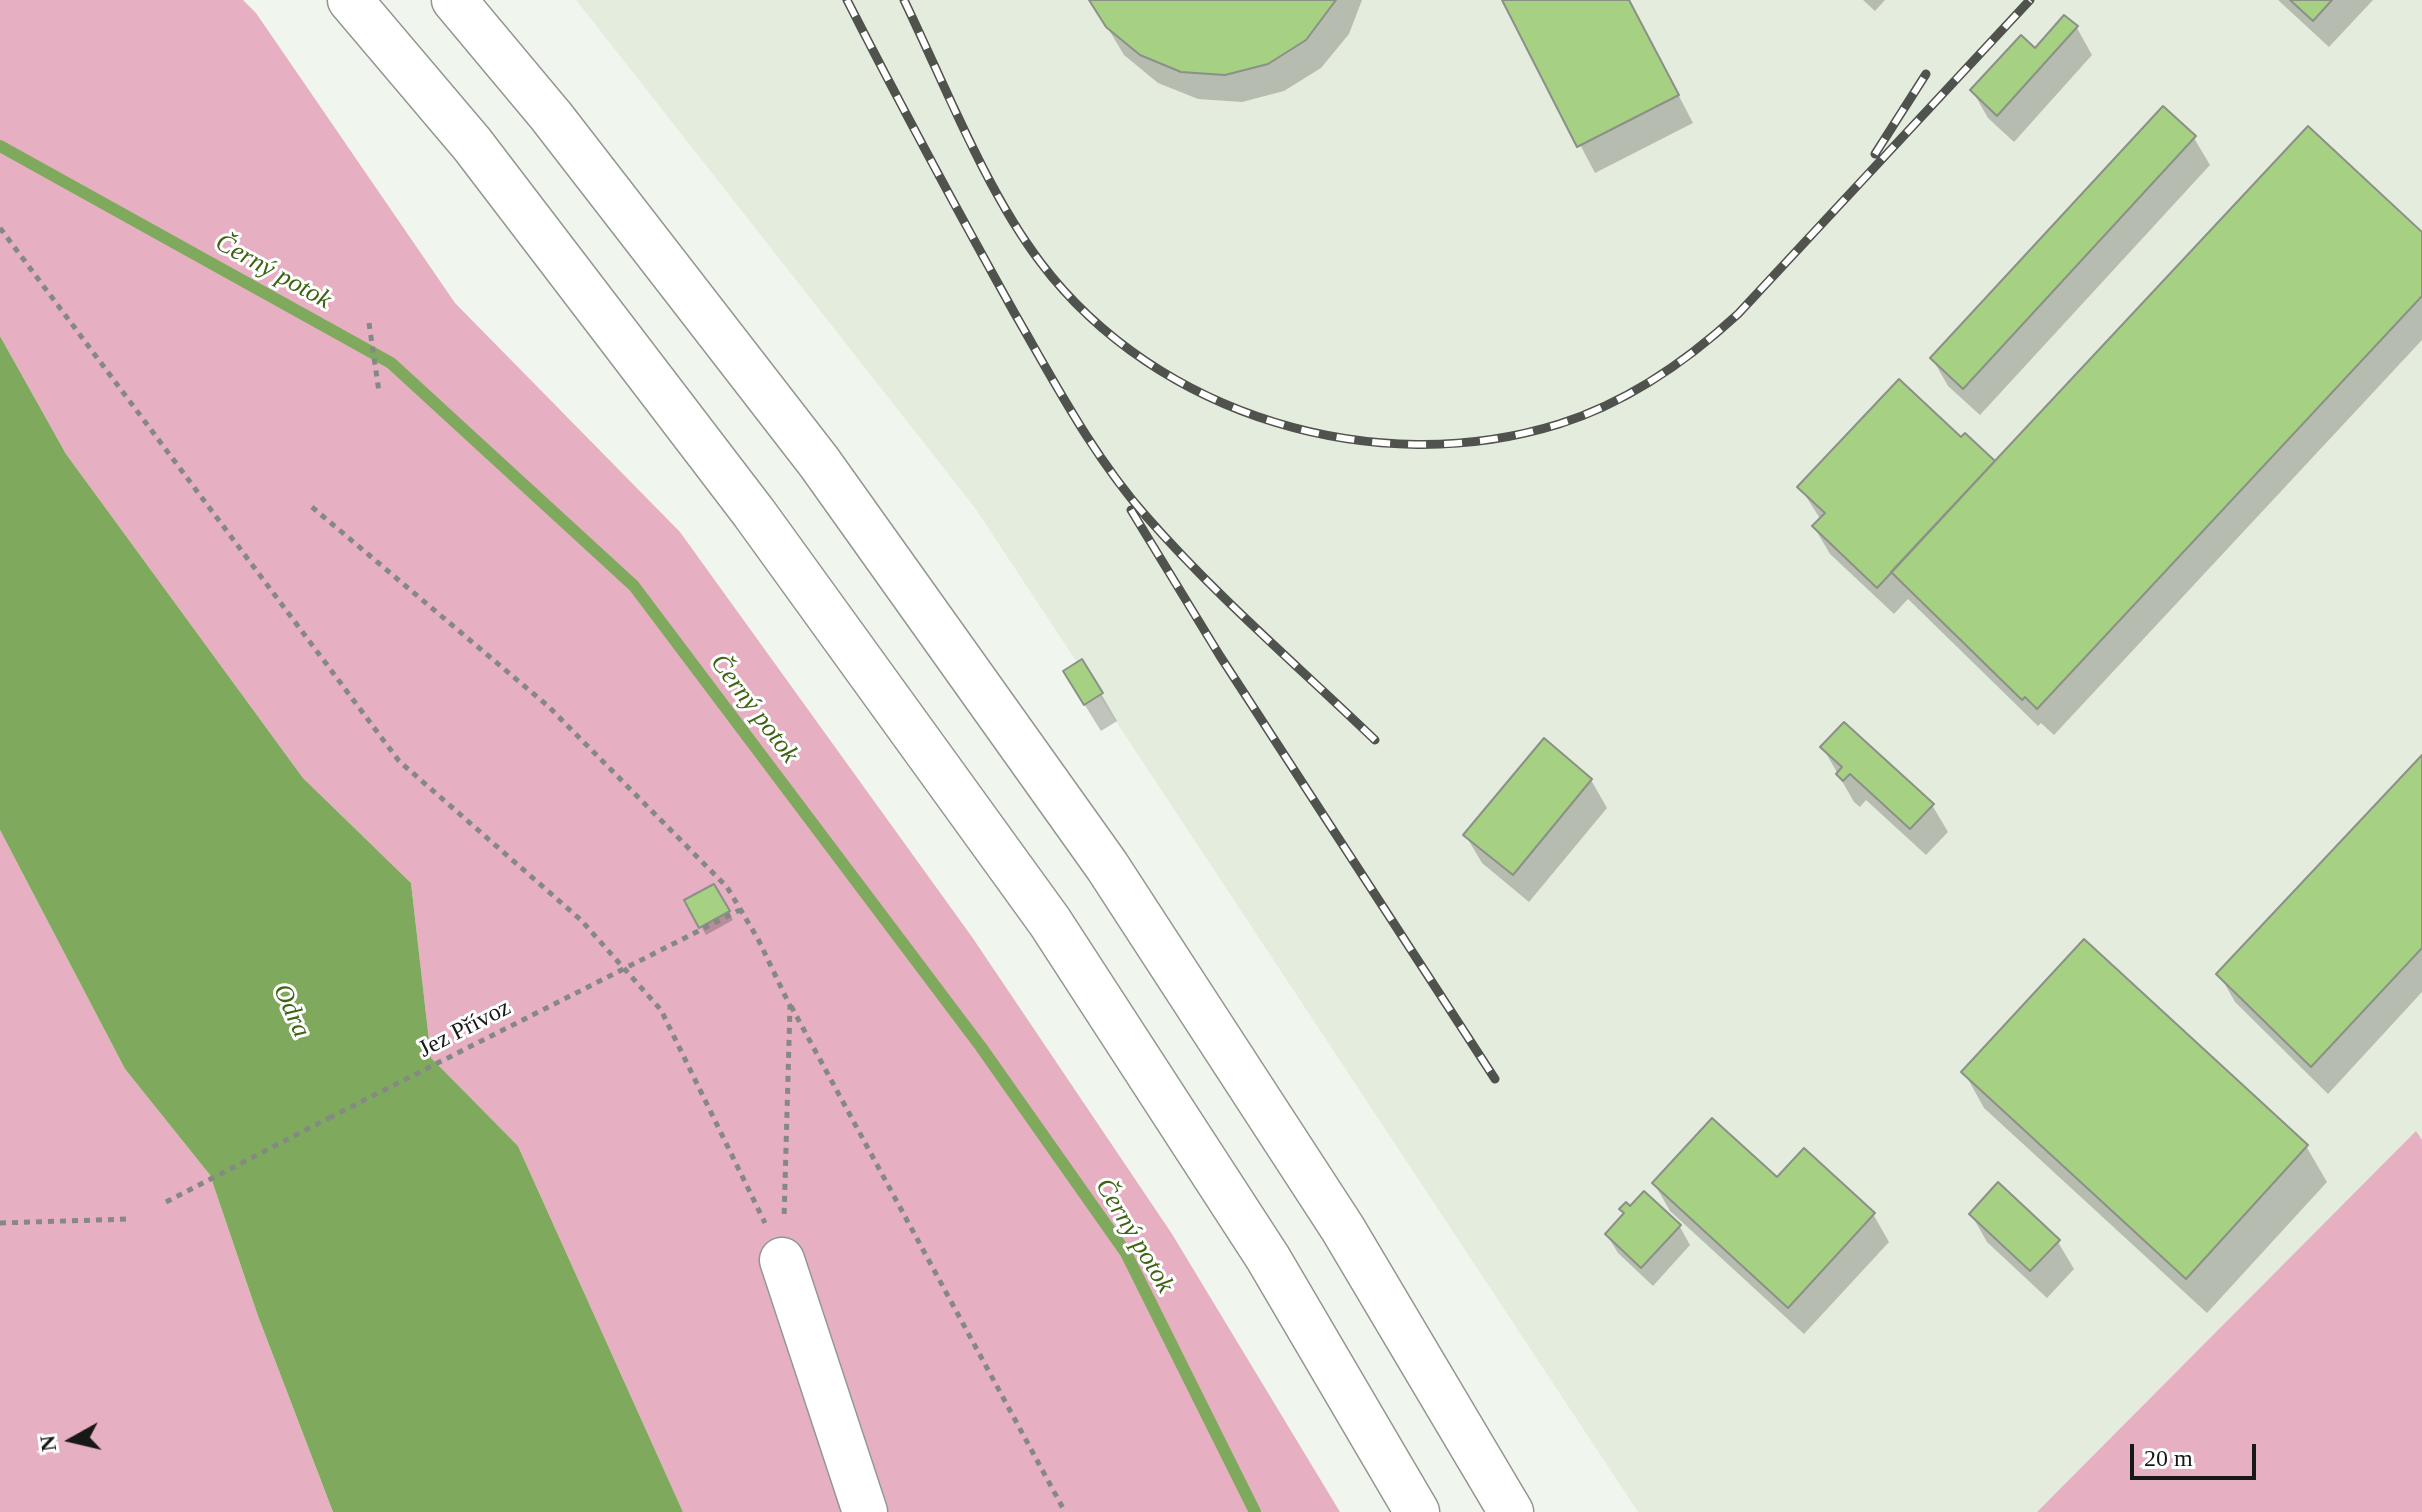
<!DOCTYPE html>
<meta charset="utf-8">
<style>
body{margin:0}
#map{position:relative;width:2422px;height:1512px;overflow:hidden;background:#f0f6ed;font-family:Georgia,serif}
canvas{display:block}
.north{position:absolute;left:32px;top:1400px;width:80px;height:80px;-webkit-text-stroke:6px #fff;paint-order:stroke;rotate:262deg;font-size:22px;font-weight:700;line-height:32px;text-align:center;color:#171916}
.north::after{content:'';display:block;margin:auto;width:28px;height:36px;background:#171916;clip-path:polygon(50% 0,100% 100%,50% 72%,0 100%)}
.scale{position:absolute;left:2130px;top:1444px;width:126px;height:36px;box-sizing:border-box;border:4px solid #171916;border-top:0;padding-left:10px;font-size:24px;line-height:28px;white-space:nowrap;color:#171916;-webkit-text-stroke:6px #fff;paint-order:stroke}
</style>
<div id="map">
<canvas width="2422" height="1512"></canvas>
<div class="north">N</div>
<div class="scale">20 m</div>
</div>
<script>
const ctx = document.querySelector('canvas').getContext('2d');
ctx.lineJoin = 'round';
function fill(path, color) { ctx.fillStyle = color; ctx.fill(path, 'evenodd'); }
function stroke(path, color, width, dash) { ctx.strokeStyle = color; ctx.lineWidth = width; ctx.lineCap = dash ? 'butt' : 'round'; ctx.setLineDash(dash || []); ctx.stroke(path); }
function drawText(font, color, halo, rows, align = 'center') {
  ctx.font = font + ' Georgia,serif'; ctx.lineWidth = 6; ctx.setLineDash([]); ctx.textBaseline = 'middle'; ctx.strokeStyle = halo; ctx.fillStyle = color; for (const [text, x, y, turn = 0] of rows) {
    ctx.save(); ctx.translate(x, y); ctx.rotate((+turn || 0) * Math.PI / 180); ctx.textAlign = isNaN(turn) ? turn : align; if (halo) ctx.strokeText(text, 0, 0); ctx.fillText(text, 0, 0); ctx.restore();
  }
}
const built = new Path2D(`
 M576,0h1846v1140l-6,-8 -379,380h-399l-663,-1004z`);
const green = new Path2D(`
 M0,0h243l13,13 199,290 225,229 292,405 200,297 168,278h-657l-165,-366 -87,-87 -20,-176 -108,-105 -237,-324 -66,-118z
 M0,830l125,239 85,106 48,141 75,196h-333z
 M2416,1131l6,9v372h-385z`);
const water = new Path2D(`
 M0,336l66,118 237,324 108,105 20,175 87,88 165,366h-350l-75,-196 -48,-141 -85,-106 -125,-239z`);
const shadow = new Path2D(`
 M1091,0h271l-13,34 -28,34 -37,23 -42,11 -44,-3 -40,-16 -34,-28z
 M1504,0h125l64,123 -98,50z
 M1863,0h22l-10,11z
 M2278,0h95l-44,47z
 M2064,17l13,11 15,27 -78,87 -26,-24 -16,-28 63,-39z
 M2194,138l16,27 -230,250 -32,-29 -16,-28z
 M2422,235v105l-368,395 -13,-12 -3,3 -130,-127 -14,15 -64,-60 -16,-27 7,-7 -21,-33 161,-47 34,24z
 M1082,661l35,60 -16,10 -20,-32z
 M1823,748l109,57 16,27 -22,23 -60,-55 -6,7 -6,-5z
 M2422,758v234l-94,102 -93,-92 -16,-28z
 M1591,780l16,28 -78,94 -47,-39 -16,-27z
 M713,886l20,34 -27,15 -19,-34z
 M1964,1072l342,74 21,36 -120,131 -223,-205z
 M1654,1183l219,31 16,28 -85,92 -134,-123z
 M1644,1194l36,33 10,18 -37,41 -35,-33 -11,-18 18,-20 -4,-6h9z
 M1971,1214l87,28 16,27 -27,29 -60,-56z`);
const stream = new Path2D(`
 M0,146l391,217 243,223 347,461 145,206 129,259`);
const building = new Path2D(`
 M1089,0h247l-30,40 -38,24 -43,11 -44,-3 -41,-17 -34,-28z
 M1502,0h127l50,95 -102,52z
 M2290,0h42l-19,21z
 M2064,15l14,11 -81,90 -27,-26 51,-55 14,13z
 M2163,106l33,30 -233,253 -33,-31z
 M2308,126l114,106v64l-385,413 -12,-12 -3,3 -131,-128z
 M1899,379l62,58 4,-4 30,28 -118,127 -65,-62 13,-13 -28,-26z
 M1082,659l21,34 -19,12 -21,-34z
 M1844,722l90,82 -24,25 -60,-55 -7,7 -7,-7 6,-7 -22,-20z
 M1544,738l48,41 -79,96 -50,-40z
 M2422,755v193l-111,119 -95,-93z
 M714,884l16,27 -31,17 -15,-28z
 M2084,939l224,206 -122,134 -225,-207z
 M1712,1118l65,59 27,-29 71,65 -87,95 -136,-125z
 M1998,1182l62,58 -30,31 -61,-57z
 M1644,1191l37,34 -40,43 -36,-34 19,-21 -5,-4 7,-7 4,4z`);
const path = new Path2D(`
 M0,228l399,533 182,159 80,90 104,213
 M369,323l10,69
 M312,507l236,199 179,181 31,52 32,67 -6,213
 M791,1006l274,506
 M166,1202l163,-84
 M0,1223l128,-4`);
const minor = new Path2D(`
 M782,1260l83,252`);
const highway = new Path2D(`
 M350,0l122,144 282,369 296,409 218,336 149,254
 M454,0l97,116 268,346 288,404 236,363 168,283`);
const rail = new Path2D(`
 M847,0c54,106 110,210 168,314 40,69 78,142 131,202 70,80 153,151 229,224
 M904,0c40,83 82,191 137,263 116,153 335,218 518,161 67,-21 128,-63 179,-110l292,-314
 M1875,154l51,-80
 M1131,510l89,146 275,423`);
const pathBridge = new Path2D(`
 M329,1118l411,-208`);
const streetNames = [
 ["Jez Přívoz",465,1029,-27]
];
const waterNames = [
 ["Černý potok",273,272,29],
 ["Černý potok",754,709,53],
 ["Odra",291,1011,66],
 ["Černý potok",1134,1236,59]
];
fill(built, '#e4eddd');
fill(green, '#e6afc2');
fill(water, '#7fa95d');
fill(shadow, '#0003');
stroke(stream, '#7fa95d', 12);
fill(building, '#a6d183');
stroke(building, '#8b9088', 2);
stroke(minor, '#92978f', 47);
stroke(highway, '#92978f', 47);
stroke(path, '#858983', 5, [6, 6]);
stroke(minor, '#fff', 44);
stroke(highway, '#fff', 44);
stroke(rail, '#4f524d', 9);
stroke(rail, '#fff', 6, [18]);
stroke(pathBridge, '#858983', 5, [6, 6]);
drawText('24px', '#171916', '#fff', streetNames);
drawText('italic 26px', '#3d6313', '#fff', waterNames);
</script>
